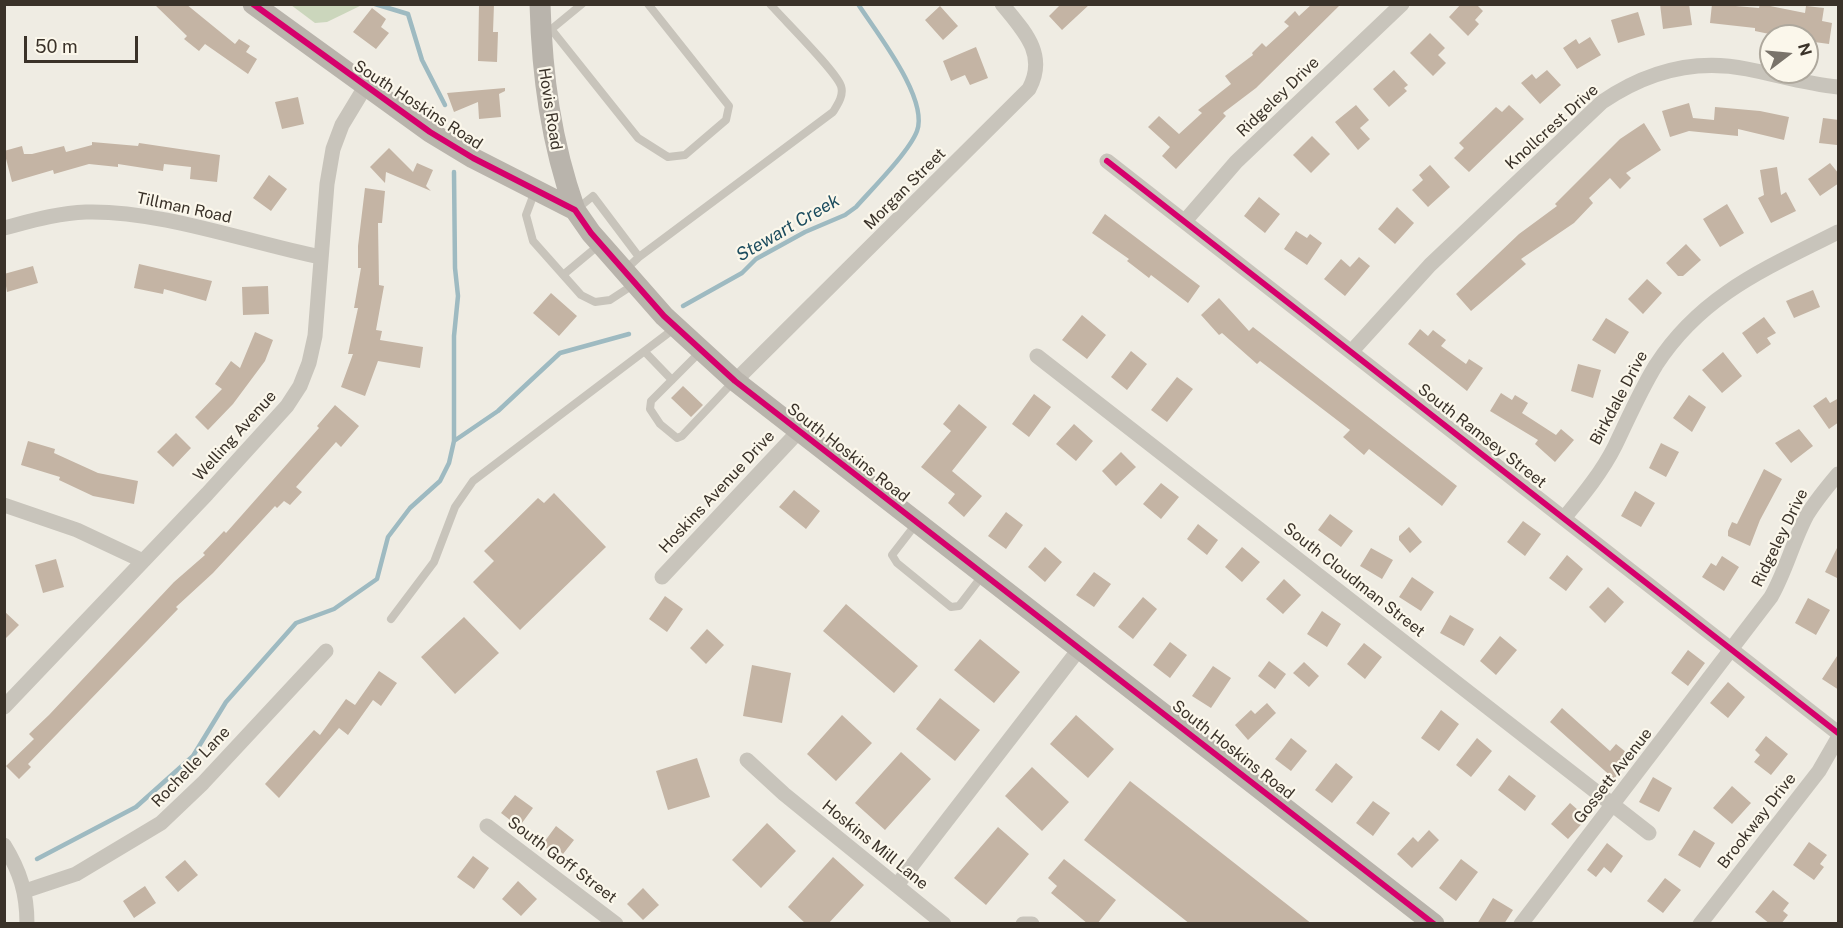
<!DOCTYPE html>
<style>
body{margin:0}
#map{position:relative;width:1843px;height:928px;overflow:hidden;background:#efece3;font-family:"Public Sans",sans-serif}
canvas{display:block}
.frame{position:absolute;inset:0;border:6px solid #3a3229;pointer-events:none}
.north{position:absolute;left:1759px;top:24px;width:60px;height:60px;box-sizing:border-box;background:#fbf7eb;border:2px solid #aea89d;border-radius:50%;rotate:74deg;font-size:16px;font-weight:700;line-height:24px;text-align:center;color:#3a3229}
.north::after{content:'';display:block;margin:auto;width:21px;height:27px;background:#79736a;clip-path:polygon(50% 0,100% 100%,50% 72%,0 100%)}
.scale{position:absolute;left:24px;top:36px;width:114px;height:27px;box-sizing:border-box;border:3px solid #3a3229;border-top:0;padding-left:8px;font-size:18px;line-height:21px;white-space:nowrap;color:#3a3229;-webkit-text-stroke:4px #fbf7eb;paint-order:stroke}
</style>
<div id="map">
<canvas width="1843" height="928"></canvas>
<div class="frame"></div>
<div class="north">N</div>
<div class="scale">50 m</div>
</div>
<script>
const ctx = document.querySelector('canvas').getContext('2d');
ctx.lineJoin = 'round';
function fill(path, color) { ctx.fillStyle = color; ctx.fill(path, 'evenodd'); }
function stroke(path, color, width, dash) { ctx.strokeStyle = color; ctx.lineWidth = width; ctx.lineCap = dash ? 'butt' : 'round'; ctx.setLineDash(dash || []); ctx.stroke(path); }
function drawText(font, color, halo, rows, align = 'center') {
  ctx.font = font + ' "Public Sans",sans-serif'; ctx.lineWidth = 4.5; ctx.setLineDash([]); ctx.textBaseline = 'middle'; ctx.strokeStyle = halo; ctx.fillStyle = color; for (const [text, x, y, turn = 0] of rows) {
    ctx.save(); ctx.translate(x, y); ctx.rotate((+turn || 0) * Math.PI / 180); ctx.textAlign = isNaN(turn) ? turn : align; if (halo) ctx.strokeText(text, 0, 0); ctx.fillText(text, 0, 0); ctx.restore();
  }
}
const green = new Path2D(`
 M291,5h71l-35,17 -12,1z`);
const stream = new Path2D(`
 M375,4l33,10 14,46 23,45
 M683,306l59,-33 14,-14 49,-27 40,-17 11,-8c16,-18 53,-55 61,-76 12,-33 -41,-99 -59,-127
 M454,441l44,-30 62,-58 69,-19
 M37,859l99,-52 57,-51 33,-54 70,-79 38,-14 43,-30 11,-42 22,-29 30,-27 9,-18 5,-22v-105l4,-40 -3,-28 -1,-96`);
const building = new Path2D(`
 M154,4h32l49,40 4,-5 11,7 -4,6 11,7 -9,15 -43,-30 -6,7 -15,-12 3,-3z
 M479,4h15l-1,28h5l-1,30 -19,-1z
 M1061,4h29l-28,26 -13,-14z
 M1312,4h29l-85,84 -33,25 3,3 -50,53 -14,-13 8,-9 -22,-20 11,-11 20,18 23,-21 -4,-3 33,-26 -6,-8 28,-21 -1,-2 10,-10 4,4 23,-21 -5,-4 11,-11 4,5z
 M1461,4h15l7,7 -8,9 4,4 -11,12 -19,-19z
 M1660,4h29l3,21 -29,4z
 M1712,4l47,4 1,-4 45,9 1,-7 18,2 -2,13 10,2 -3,21 -22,-3v-5h-28l-24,-5v-3l-45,-5z
 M940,6l18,20 -15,14 -18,-20z
 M372,8l14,11 -5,8 8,6 -13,16 -23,-17z
 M1638,12l7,23 -27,8 -7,-23z
 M1430,33l15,15 -7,7 8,8 -13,13 -23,-23z
 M1590,37l11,18 -24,14 -14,-21 13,-9 3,5z
 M976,47l12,31 -18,7 -5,-10 -14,6 -8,-20z
 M1394,70l14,15 -4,3 3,3 -18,16 -16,-18z
 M1547,70l14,15 -21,19 -19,-21 11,-9 4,5z
 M505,88v3l-6,3 2,23 -22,2 -1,-17 -24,10 -7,-19z
 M298,97l6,27 -22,5 -7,-27z
 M1689,103l4,15 21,2 1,-13 45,4 29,6 -5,23 -46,-11v7l-49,-5 -19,6 -8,-26z
 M1356,105l13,15 -9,8 10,11 -12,11 -23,-28z
 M1509,105l15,14 -55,53 -15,-14 10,-10 -5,-5 37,-36 6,5z
 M1823,118l16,2 -2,25 -18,-2z
 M1644,123l17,27 -35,23 5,5 -11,11 -10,-11 -21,20 4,5 -19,20 -53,36 5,5 -55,47 -15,-17 63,-60 38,-28 -2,-2 65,-65z
 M1312,136l18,18 -19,19 -18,-18z
 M92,142l46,4 1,-3 81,12 -3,27 -27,-3 1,-12 -27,-3 -1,7 -45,-7v3l-29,-3 -35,10 -1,-4 -41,12 -8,-31 18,-5 2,8h8l32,-8 2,6 26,-7z
 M389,148l24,24 4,-9 16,7 -7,16 5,5 -45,-19 -1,11 -15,-16z
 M1830,163l9,11v9l-19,13 -12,-17z
 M1430,165l20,22 -22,20 -16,-17 11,-10 -4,-5z
 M1777,167l4,28 5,-3 10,19 -25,12 -13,-25 6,-3 -4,-25z
 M269,175l18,14 -16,22 -18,-13z
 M365,188l20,3 -3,32h-4l1,62 5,1 -8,44 6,1 -2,9 43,7 -3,21 -42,-7 -13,35 -24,-9 12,-33h-5l10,-46h-4l7,-40h-3v-22z
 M1259,197l21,17 -15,19 -21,-17z
 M1727,204l17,29 -24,14 -17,-28z
 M1397,207l17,16 -19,21 -17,-15z
 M1105,214l95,72 -12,17 -37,-28 -2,3 -22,-17 2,-2 -37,-26z
 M1296,231l11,7 3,-4 12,9 -15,22 -23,-16z
 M1686,244l15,16 -18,16h-5l-12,-13z
 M1359,257l11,9 -25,30 -21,-17 17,-20 9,8z
 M139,264l73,17 -6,20 -42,-12 -1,5 -29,-6z
 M33,266l5,17 -31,9 -3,-18z
 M1647,279l15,14 -19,21 -15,-15z
 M268,286l1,28 -26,1 -1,-28z
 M1813,290l7,17 -26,11 -8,-17z
 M551,293l26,23 -18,20 -26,-23z
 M1219,298l30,33 4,-4 204,159 -15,20 -73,-57 -5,6 -21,-18 7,-7 -90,-69 -3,3 -35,-31 -3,2 -18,-20z
 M1082,315l24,20 -19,24 -25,-19z
 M1764,317l12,16 -9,5 4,6 -14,10 -15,-21z
 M1606,318l23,14 -14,22 -23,-14z
 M1420,329l8,7 5,-6 13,10 -5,6 25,18 3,-5 14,9 -16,23 -59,-47z
 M255,332l18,8 -8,21 -32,43 -25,26 -13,-13 27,-28 -7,-5 16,-23 9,7z
 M1131,351l16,13 -20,26 -16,-13z
 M1723,352l19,24 -20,17 -20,-23z
 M1578,364l23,6 -8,28 -22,-7z
 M1177,377l16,12 -26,33 -16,-12z
 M683,386l20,19 -12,12 -20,-19z
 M1501,393l11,7 3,-5 13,8 -6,10 34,22 5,-6 13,11 -19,22 -20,-18 3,-4 -48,-29z
 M1034,394l17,13 -22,30 -17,-13z
 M1689,395l17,12 -14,25 -19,-14z
 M1826,397l4,6 9,-5v24l-10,7 -16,-23z
 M959,404l28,23 -35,44 30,25 -18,21 -16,-14 7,-9 -34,-27 30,-36 -8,-7z
 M335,405l24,21 -18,21 -5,-5 -40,45 6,5 -12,13 -6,-4 -7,7 -2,-2 -62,67 -37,34 2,2 -150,155 3,3 -12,12 -13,-13 28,-27 -5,-5 20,-19 125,-133 31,-27 -2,-2 21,-22 2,2 93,-105 -2,-2z
 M1074,424l19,17 -17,20 -20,-17z
 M1799,429l14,17 -22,17 -16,-20z
 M176,433l15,15 -18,19 -16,-15z
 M28,441l27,8 -1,4 44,20 40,8 -4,23 -41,-8 -34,-16 1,-3 -39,-12z
 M1661,443l18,9 -13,25 -17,-9z
 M1121,452l15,15 -20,19 -14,-15z
 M1764,469l18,10 -22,41 -10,26 -22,-10v-5l4,-9 5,2z
 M1161,483l18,14 -18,22 -18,-15z
 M794,490l26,21 -14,18 -27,-22z
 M1635,491l20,12 -14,24 -20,-11z
 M554,493l52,54 -86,83 -47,-48 21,-21 -10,-10 54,-53 6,5z
 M1006,512l17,13 -17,24 -18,-13z
 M1330,514l23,17 -12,16 -23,-17z
 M1523,521l18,13 -16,22 -18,-14z
 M1198,524l20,16 -11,15 -20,-16z
 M1409,527l13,15 -12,11 -11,-13v-4z
 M1839,544v35l-14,-7z
 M1045,547l17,15 -17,20 -17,-15z
 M1242,547l18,15 -18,20 -17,-15z
 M1371,548l22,12 -11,19 -22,-13z
 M1567,555l16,14 -17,22 -17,-13z
 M1722,556l17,11 -15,24 -22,-14 9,-14 5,3z
 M56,559l8,28 -21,6 -8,-28z
 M1094,572l17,12 -17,23 -18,-12z
 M1412,577l22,15 -13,19 -22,-14z
 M1284,579l17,16 -18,19 -17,-15z
 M1608,587l16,15 -19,21 -16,-16z
 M665,596l18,13 -16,23 -18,-13z
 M1143,597l14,12 -24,30 -15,-12z
 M1808,598l22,12 -14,25 -21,-12z
 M846,604l72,62 -24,27 -71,-62z
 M4,611l15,14 -15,15z
 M1322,611l19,13 -14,23 -20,-13z
 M1450,615l24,14 -10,17 -24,-13z
 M464,617l35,36 -44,41 -34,-37z
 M707,629l17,16 -18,19 -16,-16z
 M1500,636l17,14 -21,25 -16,-14z
 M980,639l40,33 -26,31 -40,-33z
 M1170,642l17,13 -17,23 -17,-13z
 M1364,643l18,14 -17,22 -18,-15z
 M1688,650l17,13 -17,23 -17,-13z
 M1839,653v37l-17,-11z
 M1269,661l17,13 -11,15 -17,-13z
 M1304,662l15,14 -10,11 -16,-14z
 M752,665l39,8 -9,50 -39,-7z
 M1213,666l18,12 -20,30 -19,-12z
 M379,671l18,12 -16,23 -8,-6 -25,35 -9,-7 -60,70 -14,-14 49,-54 6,5 26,-36 9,6z
 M1728,682l17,15 -17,21 -18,-15z
 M940,698l40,32 -25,31 -39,-32z
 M1267,703l9,10 -28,27 -13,-15 16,-15 4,4z
 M1562,708l48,43 6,-7 16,13 -18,22 -64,-57z
 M1441,710l18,14 -20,27 -18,-13z
 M842,715l30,28 -36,38 -29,-27z
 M1076,715l38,34 -26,29 -38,-34z
 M1766,736l22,18 -17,21 -17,-13 6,-7 -5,-5z
 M1291,738l16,13 -16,20 -16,-12z
 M1477,738l15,13 -21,26 -15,-12z
 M901,752l30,27 -46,51 -30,-27z
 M697,758l13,39 -42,13 -12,-39z
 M1336,763l17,14 -21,26 -17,-13z
 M1032,767l37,35 -27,29 -37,-35z
 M1509,775l27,21 -11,15 -27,-21z
 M1653,777l19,11 -13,24 -20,-10z
 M1130,781l182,143h-122l-106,-84z
 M1732,786l19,17 -19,21 -19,-16z
 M515,795l18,13 -14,19 -18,-14z
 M1373,801l17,12 -17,23 -17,-13z
 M1570,803l17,15 -19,21 -17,-15z
 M767,823l29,28 -35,37 -29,-28z
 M556,826l18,14 -11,14 -6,-6 -4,5 -11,-8z
 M998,827l31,27 -43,51 -32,-27z
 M1429,830l10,10 -27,28 -15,-14 16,-17 5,5z
 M1694,830l21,13 -15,25 -22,-13z
 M1809,842l18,13 -7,9 4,3 -10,13 -21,-15z
 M1607,843l16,13 -12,17 -7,-6 -8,10 -9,-7z
 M473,856l16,12 -15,21 -17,-12z
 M833,857l31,28 -36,39h-22l-18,-17z
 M1064,859l52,41 -19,24h-9l-37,-31 6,-7 -9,-8z
 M1461,859l17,13 -22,29 -17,-13z
 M185,860l13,15 -20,17 -13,-15z
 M1665,878l16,12 -18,23 -16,-12z
 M518,881l19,18 -16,17 -19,-17z
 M145,886l11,17 -22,15 -11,-17z
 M643,888l16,17 -16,15 -16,-16z
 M1773,890l16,13 -6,8 5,4 -7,9h-11l-15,-12z
 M1493,898l20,12 -9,14h-27z`);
const lane = new Path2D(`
 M551,29l87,109 30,19 17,-2 41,-35 3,-14 -81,-102
 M548,32l34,-28
 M535,191l-9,24 7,26 48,54 14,7 15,-2 23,-15
 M577,209l16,-13 46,61
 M625,270l14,-13 194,-145c5,-8 11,-17 8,-26 -5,-15 -58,-67 -71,-82
 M563,275l36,-30
 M701,351l-50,50 -1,8 10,15 17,14 5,-2 51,-54
 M645,352l27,28
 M916,524l-24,31 5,8 54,44 8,-1 23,-30
 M391,619l43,-57 21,-55 18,-26 202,-153`);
const street = new Path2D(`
 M1107,161l731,572
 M1185,221l51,-59 166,-158
 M4,228c27,-7 54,-15 82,-16 73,-2 161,30 234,45
 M1351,352l79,-87 172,-163c44,-30 91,-44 145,-33 31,6 60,15 91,18
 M1037,356l612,477
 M735,381l294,-292c19,-35 -6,-59 -27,-85
 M4,505l73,25 66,31
 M1565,517c18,-22 37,-45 50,-71 13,-27 25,-55 41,-81 46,-71 111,-97 182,-133
 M662,577l136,-145
 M4,707l203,-213 80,-88 13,-20 9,-23 6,-27 12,-152 6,-35 9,-24 23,-38
 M747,760l37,34 160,130
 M487,826l129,98
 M4,845c16,26 23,48 23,79
 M897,885l183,-237
 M25,891l51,-17 85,-51 42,-40 123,-132
 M1023,924h9
 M1521,924l250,-327c15,-26 22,-56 36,-82 9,-15 20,-28 31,-41
 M1700,924l119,-153 19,-33`);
const secondary = new Path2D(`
 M253,4l177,128 43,26 102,52 16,23 73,83 71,65 699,543
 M540,4c2,72 11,138 35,206`);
const cycleway = new Path2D(`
 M253,4l177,128 43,26 102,52 16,23 73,83 71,65 699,543
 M1107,161l731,572`);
const streetNames = [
 ["Ridgeley Drive",1278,97,-44],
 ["South Hoskins Road",418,105,33],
 ["Hovis Road",550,109,81],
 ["Knollcrest Drive",1552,127,-42],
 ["Morgan Street",905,189,-45],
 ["Tillman Road",184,208,12],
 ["Birkdale Drive",1619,398,-62],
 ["Welling Avenue",235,436,-48],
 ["South Ramsey Street",1482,436,38],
 ["South Hoskins Road",848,453,38],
 ["Hoskins Avenue Drive",717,492,-47],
 ["Ridgeley Drive",1780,538,-64],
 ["South Cloudman Street",1354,580,38],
 ["South Hoskins Road",1233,750,38],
 ["Rochelle Lane",191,767,-46],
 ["Gossett Avenue",1613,776,-52],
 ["Brookway Drive",1757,821,-52],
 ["Hoskins Mill Lane",875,845,39],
 ["South Goff Street",562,860,37]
];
const waterNames = [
 ["Stewart Creek",788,228,-30]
];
fill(green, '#cbd6bc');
stroke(stream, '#9ebac1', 4.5);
fill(building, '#c4b4a4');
stroke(lane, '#c8c4bb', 8);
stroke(street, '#c8c4bb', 15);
stroke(secondary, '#b9b4ac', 21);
stroke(cycleway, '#d6006c', 6);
drawText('16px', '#3a3229', '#fbf7eb', streetNames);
drawText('italic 18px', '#1c4c5e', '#fbf7eb', waterNames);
</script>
